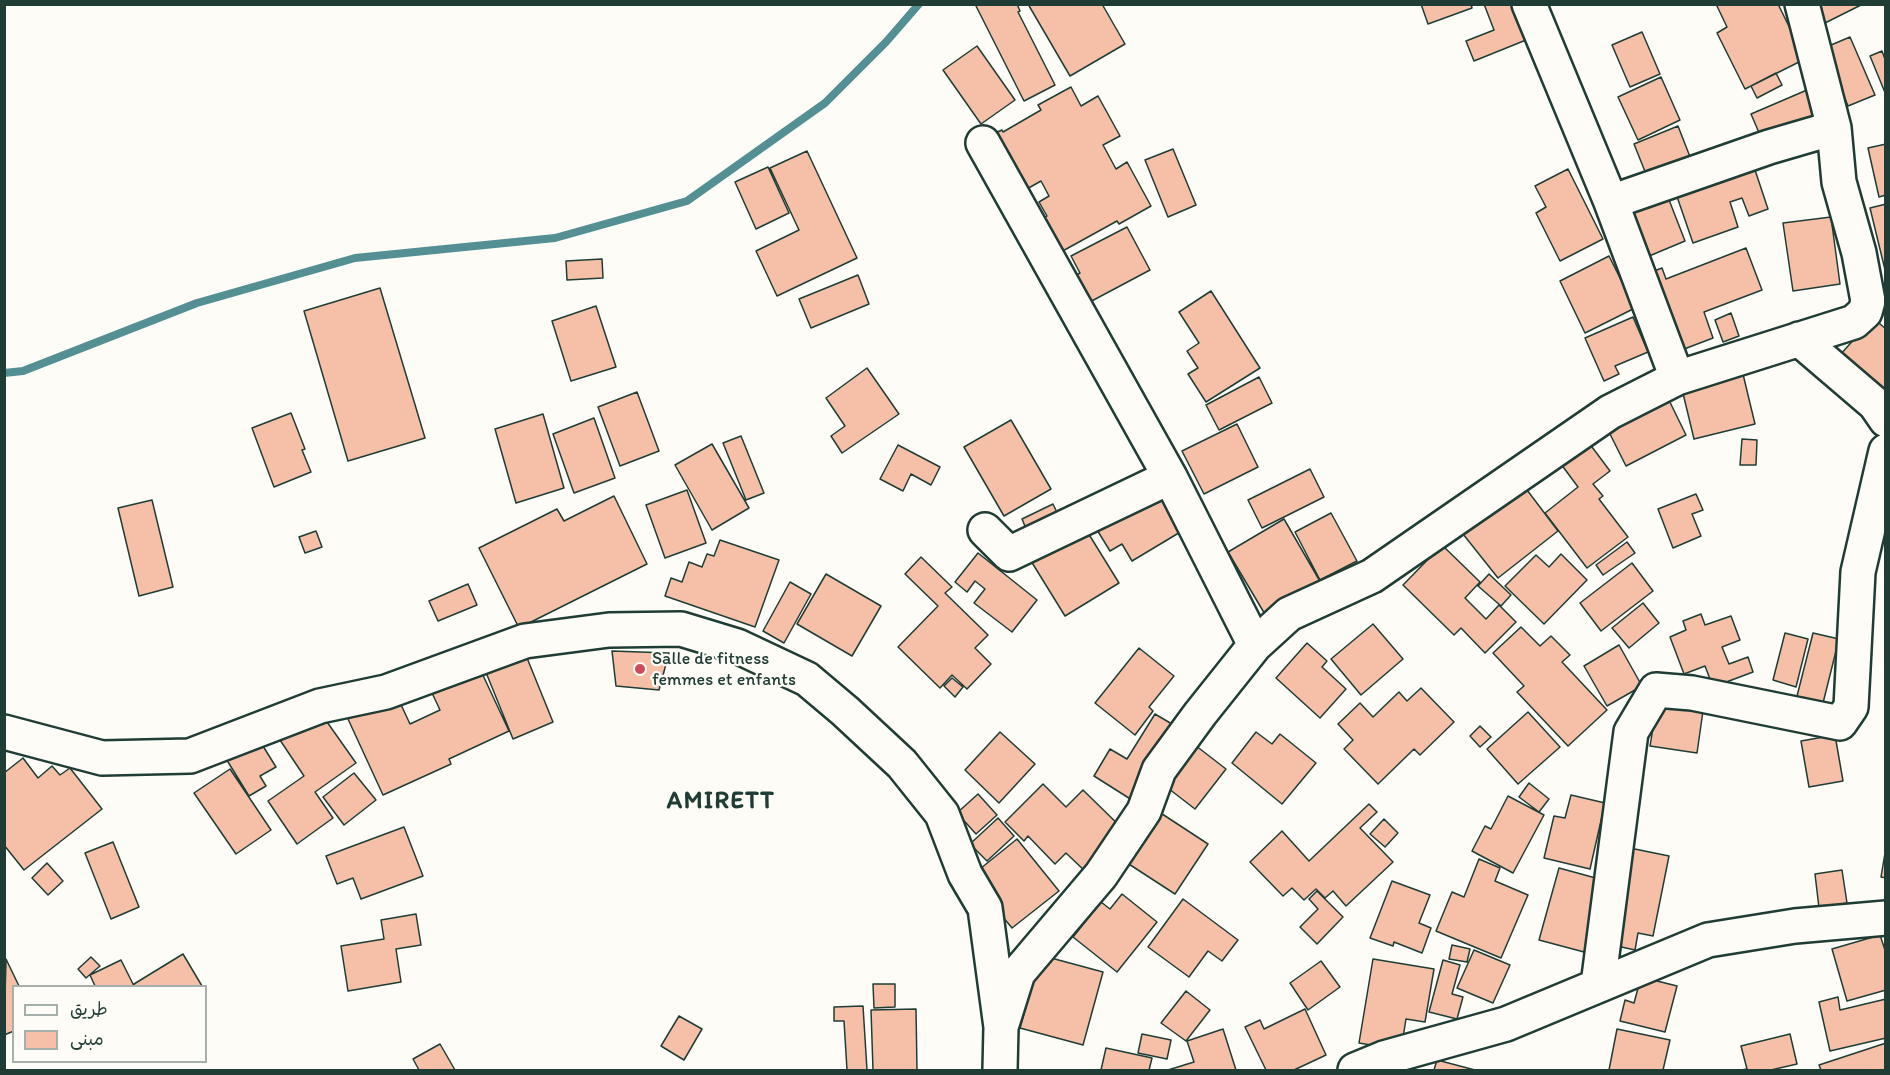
<!DOCTYPE html>
<meta charset="utf-8">
<style>
body{margin:0}
#map{position:relative;width:1890px;height:1075px;overflow:hidden;background:#fdfcf7;font-family:Itim,"Playpen Sans Arabic",sans-serif}
canvas{display:block}
.frame{position:absolute;inset:0;border:6px solid #1f3d34;pointer-events:none}
.legend{position:absolute;left:12px;top:985px;width:195px;height:78px;box-sizing:border-box;background:#fdfcf7;border:2px solid #a4b0a9;margin:0;padding:8px 10px;list-style:none;font-size:18px;color:#1f3d34}
.legend li{display:flex;align-items:center;gap:12px;height:30px}
.legend b{width:30px;border:2px solid #a4b0a9}
</style>
<div id="map">
<canvas width="1890" height="1075"></canvas>
<div class="frame"></div>
<ul class="legend">
<li><b style="height:8px;background:#fdfcf7"></b>طريق</li>
<li><b style="height:16px;background:#f6c0a8"></b>مبنى</li>
</ul>
</div>
<script>
const ctx = document.querySelector('canvas').getContext('2d');
ctx.lineJoin = 'round';
function stroke(path, color, width, dash) { ctx.strokeStyle = color; ctx.lineWidth = width; ctx.lineCap = dash ? 'butt' : 'round'; ctx.setLineDash(dash || []); ctx.stroke(path); }
function fill(path, color) { ctx.fillStyle = color; ctx.fill(path, 'evenodd'); }
function drawText(font, color, halo, rows, align = 'center') {
  ctx.font = font + ' Itim,sans-serif'; ctx.lineWidth = 4.5; ctx.setLineDash([]); ctx.textBaseline = 'middle'; ctx.strokeStyle = halo; ctx.fillStyle = color; for (const [text, x, y, turn = 0] of rows) {
    ctx.save(); ctx.translate(x, y); ctx.rotate((+turn || 0) * Math.PI / 180); ctx.textAlign = isNaN(turn) ? turn : align; if (halo) ctx.strokeText(text, 0, 0); ctx.fillText(text, 0, 0); ctx.restore();
  }
}
const stream = new Path2D(`
 M4,373l19,-2 174,-68 158,-45 200,-20 132,-37 138,-98 61,-61 33,-38`);
const building = new Path2D(`
 M975,4h42l3,7 -2,1 37,73 -31,16z
 M1028,4h74l23,40 -55,32z
 M1421,4h50l1,4 -44,16z
 M1484,4h39l13,32 -62,25 -8,-20 28,-11z
 M1716,4h62l27,55 -60,30 -28,-56 10,-6z
 M1813,4h50l-40,20z
 M1642,32l18,42 -30,13 -18,-42z
 M1850,37l25,58 -27,11 -24,-58z
 M977,46l38,54 -34,24 -38,-54z
 M1882,51l4,11v33l-16,-39z
 M1776,73l6,12 -25,13 -6,-12z
 M1661,77l19,43 -42,20 -20,-43z
 M1071,87l10,19 17,-10 22,40 -17,9 13,24 11,-7 24,44 -32,18 -2,-3 -58,32 -18,-33 6,-4 -8,-14 10,-6 -8,-15 -23,13 -31,-57 15,-7 1,2 38,-22 -3,-5z
 M1814,87l12,28 -63,27 -12,-28z
 M1678,126l16,41 -44,17 -16,-40z
 M1886,144v51l-7,2 -11,-49z
 M1173,149l23,56 -28,12 -23,-57z
 M807,151l50,107 -80,38 -21,-45 43,-21 -29,-62z
 M1751,158l17,51 -19,7 -7,-18 -12,4 8,25 -45,16 -20,-58z
 M768,167l21,46 -33,16 -21,-47z
 M1568,169l35,70 -43,22 -24,-48 10,-6 -11,-21z
 M1664,187l21,54 -43,18 -22,-55z
 M1886,204v70l-16,-66z
 M1831,217l9,67 -47,7 -10,-68z
 M1127,227l23,43 -64,34 -14,-27 8,-4 -9,-17z
 M1746,248l16,42 -58,22 9,26 -42,16 -30,-78 21,-8 4,11z
 M1609,256l26,52 -50,25 -25,-52z
 M602,259l1,19 -36,2 -1,-19z
 M858,275l11,29 -58,24 -12,-29z
 M380,288l45,150 -77,23 -44,-150z
 M1211,291l49,77 -54,34 -18,-28 10,-6 -11,-17 12,-8 -20,-31z
 M596,306l20,61 -45,14 -19,-60z
 M1731,313l8,23 -16,6 -8,-22z
 M1633,317l15,35 -33,14 4,8 -15,7 -19,-43z
 M1873,318l13,11v66l-46,-40z
 M867,368l32,46 -57,39 -11,-17 14,-10 -19,-28z
 M1742,370l13,54 -61,15 -13,-54z
 M1259,377l13,26 -53,27 -13,-25z
 M637,392l22,59 -39,15 -22,-59z
 M1665,392l21,43 -60,31 -22,-44z
 M291,413l14,36 -3,1 9,22 -37,15 -22,-59z
 M543,414l21,74 -48,15 -21,-74z
 M594,418l21,60 -41,15 -21,-59z
 M1011,420l40,69 -47,27 -40,-69z
 M1237,424l21,43 -54,27 -22,-43z
 M1583,435l27,36 -17,13 10,12 -4,3 29,38 -41,31 -42,-55 33,-26 -23,-31z
 M741,436l23,57 -18,7 -23,-57z
 M1742,439l15,1 -1,25h-16z
 M712,444l37,64 -37,22 -37,-65z
 M898,445l42,22 -9,18 -20,-11 -8,17 -23,-12z
 M1310,469l14,28 -62,31 -14,-28z
 M1524,486l34,45 -60,47 -35,-44z
 M1158,488l24,43 -50,30 -10,-17 -12,7 -16,-26z
 M687,490l19,53 -41,15 -19,-53z
 M1696,494l7,16 -11,4 9,22 -28,12 -15,-39z
 M614,496l33,68 -128,64 -40,-80 78,-39 7,12z
 M152,500l21,87 -34,9 -21,-88z
 M1053,504l8,17 -32,15 -7,-17z
 M1331,513l26,48 -37,19 -25,-48z
 M1284,519l41,71 -56,31 -41,-69z
 M1085,528l34,55 -54,33 -34,-55z
 M316,531l6,16 -17,6 -6,-16z
 M720,540l59,20 -24,67 -90,-31 6,-18 11,4 7,-20 13,5 5,-13 7,2z
 M1627,542l8,11 -32,22 -7,-10z
 M1442,545l38,37 -15,16 21,21 13,-14 17,17 -31,31 -24,-25 -7,7 -51,-50z
 M978,553l59,47 -25,32 -38,-29 11,-14 -10,-8 -8,11 -12,-10z
 M1561,554l26,26 -43,44 -39,-38 31,-31 13,12z
 M921,557l31,30 -7,6 43,42 -13,13 16,16 -24,25 -15,-14 -12,13 -42,-41 40,-41 -33,-32z
 M1632,563l21,28 -52,40 -21,-28z
 M826,574l55,32 -29,50 -55,-32z
 M1489,574l22,21 -10,11 -23,-20z
 M790,582l21,12 -27,49 -21,-12z
 M468,584l9,21 -39,16 -9,-20z
 M1643,603l16,20 -30,25 -17,-20z
 M1701,614l4,11 26,-9 9,24 -18,7 7,17 19,-7 5,15 -40,15 -8,-21 -21,8 -14,-37 16,-7 -3,-9z
 M1373,624l30,35 -42,36 -30,-36z
 M1521,627l19,19 11,-10 19,19 -8,7 45,48 -39,36 -51,-54 7,-6 -31,-33z
 M1785,633l23,6 -12,48 -23,-7z
 M1813,633l26,6 -18,72 -26,-7z
 M1307,643l20,18 -5,6 24,22 -26,29 -44,-40z
 M1619,645l23,41 -35,20 -23,-40z
 M1139,648l35,28 -25,31 4,4 -18,24 -40,-32z
 M612,651l57,2 -10,37 -43,-4z
 M525,653l28,69 -40,17 -28,-69z
 M481,671l28,60 -60,28 2,5 -68,31 -35,-76 49,-23 13,28 30,-14 -8,-17z
 M952,678l11,9 -8,10 -11,-11z
 M1421,688l33,34 -34,33 -6,-6 -36,35 -34,-35 9,-9 -15,-16 22,-21 13,14 26,-25 8,9z
 M1658,698l46,6 -7,49 -47,-7z
 M320,712l36,51 -41,29 18,26 -36,26 -29,-43 36,-25 -24,-36z
 M1528,712l32,35 -42,37 -31,-35z
 M1155,714l22,13 -45,73 -38,-24 16,-27 17,10z
 M1480,726l11,11 -11,10 -10,-11z
 M1000,732l35,32 -36,39 -34,-33z
 M1256,732l16,12 8,-10 36,29 -34,41 -50,-41z
 M1835,735l8,46 -34,6 -8,-46z
 M258,738l18,29 -16,9 6,10 -17,10 -24,-39z
 M1191,742l35,27 -31,40 -35,-27z
 M23,758l15,20 14,-12 8,9 10,-7 32,41 -78,61 -20,-25v-72z
 M230,769l41,61 -35,24 -42,-61z
 M354,773l22,27 -32,25 -21,-28z
 M1529,783l20,16 -10,13 -20,-15z
 M1043,784l23,23 17,-17 45,44 -40,40 -22,-21 -11,11 -27,-28 -4,5 -19,-19z
 M978,794l19,21 -21,19 -19,-21z
 M1571,795l34,8 -15,66 -46,-11 10,-42 11,2z
 M1508,796l36,19 -31,58 -41,-22 13,-25 6,3z
 M1369,804l8,8 -17,16 33,34 -47,44 -13,-15 -8,7 -9,-9 -12,11 -12,-12 -9,8 -33,-34 32,-31 27,30z
 M1150,806l58,38 -33,50 -57,-37z
 M998,818l16,18 -27,25 -17,-17z
 M1384,819l14,14 -13,14 -15,-13z
 M404,827l19,49 -62,23 -8,-21 -16,6 -11,-28z
 M1017,839l42,52 -47,37 -42,-51z
 M113,842l26,65 -28,12 -26,-66z
 M1625,847l44,9 -16,80 -15,-3 -3,17 -27,-6z
 M1886,847v31l-5,-1z
 M1479,859l21,9 -5,13 33,14 -27,63 -65,-27 16,-39 12,5z
 M47,863l16,18 -15,14 -16,-17z
 M1559,868l44,12 -19,72 -45,-12z
 M1842,870l5,33 -28,5 -4,-34z
 M1392,881l38,14 -11,28 12,5 -9,25 -28,-11 -1,4 -23,-8z
 M1317,891l26,26 -26,27 -17,-17 18,-18 -9,-10z
 M1122,894l35,28 -40,50 -44,-35 28,-35 9,7z
 M1183,899l55,41 -16,21 -14,-10 -19,26 -41,-30z
 M416,914l5,31 -25,4 5,33 -53,9 -7,-45 43,-7 -3,-19z
 M1880,935l6,18v37l-39,11 -15,-52z
 M1452,945l18,4 -3,13 -18,-3z
 M1474,950l36,15 -17,38 -36,-15z
 M183,954l19,32h-67l-1,-2z
 M1040,955l63,17 -20,73 -63,-17z
 M91,957l9,9 -14,12 -8,-9z
 M6,959l13,27h-5v45l-10,4z
 M1373,959l61,10 -9,53 -19,-3 -5,31 -42,-7z
 M121,960l13,26h-39l-5,-11z
 M1443,960l17,5 -8,29 11,3 -6,22 -28,-7z
 M1321,961l19,26 -32,23 -18,-27z
 M1641,977l36,9 -12,46 -45,-11 5,-21 9,3z
 M873,984h22v23l-21,1z
 M1186,991l24,19 -24,31 -25,-18z
 M1838,997l2,13 46,-11v39l-56,13 -11,-49z
 M863,1006l4,64h-20l-3,-49h-10v-14z
 M916,1009l1,61h-44l-2,-60z
 M1305,1009l21,46 -32,15h-28l-21,-43 15,-7 4,9z
 M679,1016l23,13 -18,31 -23,-14z
 M1223,1029l13,41h-68l26,-8 -7,-21z
 M1617,1029l53,11 -7,30h-54z
 M1142,1034l29,6 -4,19 -29,-6z
 M1790,1034l7,30 -26,6h-30l6,-1 -6,-23z
 M1886,1043v27h-65l-2,-5z
 M440,1044l15,26h-36l-6,-11z
 M1106,1048l46,10 -3,12h-48z
 M1437,1060l38,10h-41z`);
const minor = new Path2D(`
 M1529,4l82,198
 M983,143l187,334 85,168
 M1799,339l76,65 11,16
 M1677,378l-66,-176 158,-55 65,-19
 M985,530l24,24 161,-77
 M4,732l98,26 88,-2 130,-50 66,-14 139,-51 84,-11 72,-1 56,17 70,33 38,32 57,53 40,50 23,60 20,34 16,119 -1,43
 M1598,985l33,-253 25,-42 36,3 148,30 11,-16 7,-135 28,-121
 M1001,1027l17,-54 83,-98 43,-64 15,-41 41,-56 55,-69 34,-31 83,-38 238,-164 67,-34 177,-56 11,-10 3,-11 -9,-48 -20,-71 -5,-54 -32,-124
 M1355,1070l29,-12 122,-34 202,-84 87,-14 91,-8`);
const markers = [
 [640,669,6,"#d1495b"]
];
const poiNames = [
 ["Salle de fitness",652,659],
 ["femmes et enfants",652,680]
];
const districtNames = [
 ["AMIRETT",721,802]
];
stroke(stream, '#549093', 8);
fill(building, '#f6c0a8');
stroke(building, '#1f3d34', 1.5);
stroke(minor, '#1f3d34', 38);
stroke(minor, '#fdfcf7', 33);
for (const [x, y, r, color] of markers) { const dot = new Path2D(); dot.arc(x, y, r, 0, 2 * Math.PI); ctx.fillStyle = color; ctx.fill(dot); stroke(dot, '#fdfcf7', 2); }
drawText('18px', '#1f3d34', '#fdfcf7', poiNames, 'left');
ctx.letterSpacing = '1.5px';
drawText('bold 24px', '#1f3d34', '#fdfcf7', districtNames);
ctx.letterSpacing = '0px';
</script>
